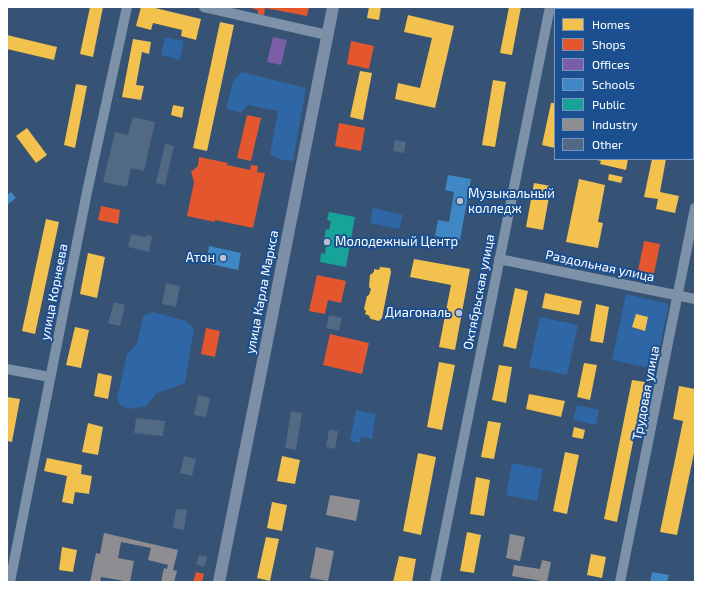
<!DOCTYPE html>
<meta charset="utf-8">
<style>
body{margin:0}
#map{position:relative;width:702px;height:589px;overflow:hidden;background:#365274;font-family:"Exo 2",sans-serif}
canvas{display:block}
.frame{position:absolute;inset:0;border:8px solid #fff;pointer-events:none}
.legend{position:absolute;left:554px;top:8px;width:140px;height:152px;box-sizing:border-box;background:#1b4f8f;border:1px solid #7695bc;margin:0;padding:5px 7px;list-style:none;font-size:12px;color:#fff}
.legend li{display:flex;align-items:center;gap:8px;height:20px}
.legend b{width:20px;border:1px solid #7695bc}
</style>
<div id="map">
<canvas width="702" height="589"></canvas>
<div class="frame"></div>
<ul class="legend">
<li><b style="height:11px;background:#f2c14e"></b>Homes</li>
<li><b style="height:11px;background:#e4572e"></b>Shops</li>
<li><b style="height:11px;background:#7b5ea7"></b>Offices</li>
<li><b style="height:11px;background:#3f88c5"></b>Schools</li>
<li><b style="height:11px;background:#17a398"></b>Public</li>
<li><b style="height:11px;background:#8d8d92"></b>Industry</li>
<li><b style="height:11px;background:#526984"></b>Other</li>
</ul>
</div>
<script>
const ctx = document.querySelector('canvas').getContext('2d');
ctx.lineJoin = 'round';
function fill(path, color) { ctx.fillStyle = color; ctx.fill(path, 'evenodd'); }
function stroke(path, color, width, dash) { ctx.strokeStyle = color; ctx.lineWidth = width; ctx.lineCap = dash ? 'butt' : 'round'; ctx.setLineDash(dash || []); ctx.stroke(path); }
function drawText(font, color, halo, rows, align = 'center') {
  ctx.font = font + ' "Exo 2",sans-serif'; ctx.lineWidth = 4; ctx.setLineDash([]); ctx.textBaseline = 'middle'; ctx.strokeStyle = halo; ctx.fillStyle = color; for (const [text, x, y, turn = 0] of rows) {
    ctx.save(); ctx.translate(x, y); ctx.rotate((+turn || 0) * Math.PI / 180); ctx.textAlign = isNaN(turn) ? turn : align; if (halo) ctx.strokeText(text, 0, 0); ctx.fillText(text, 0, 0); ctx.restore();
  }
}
const green = new Path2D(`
 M165,37l19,4 -4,19 -19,-5z
 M242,72l64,16 -13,73 -12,-1 -11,-6 8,-43 -30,-6 -7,8 -15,-4 7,-28z
 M373,208l30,7 -4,14 -29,-6z
 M626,294l43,10 -14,65 -43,-9z
 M153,312l33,9 8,8 -9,54 -28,10 -11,13 -17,3 -9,-4 -3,-6 10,-45 10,-10 6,-28z
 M540,317l38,8 -11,50 -38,-8z
 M577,405l22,5 -3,15 -23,-5z
 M356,410l20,4 -4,25 -11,-2 -1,6 -10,-2z
 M512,463l31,6 -6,32 -31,-6z`);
const homes = new Path2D(`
 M90,7h13l-10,50 -13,-3z
 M141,7h10l50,12 -5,21 -15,-4 1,-6 -29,-7 -2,7 -15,-4z
 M369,7h12l-2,13 -12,-2z
 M509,7h12l-9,48 -12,-2z
 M408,15l46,11 -19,82 -40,-9 3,-16 22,5 12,-50 -28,-6z
 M220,22l14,3 -27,126 -14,-3z
 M7,35l50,12 -3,13 -47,-11z
 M133,39l18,3 -2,12 -7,-2 -6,33 8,1 -3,14 -19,-3z
 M360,71l12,2 -9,47 -13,-3z
 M493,80l13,2 -11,65 -13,-2z
 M76,84l11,2 -12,62 -11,-3z
 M551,103h4v45l-13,-3z
 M173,105l11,2 -2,11 -11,-3z
 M27,128l20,27 -11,8 -20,-27z
 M593,159h35l-2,11 -26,-6 1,-3z
 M652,159h14l-6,33 19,4 -4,17 -19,-4 2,-10 -14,-2z
 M609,174l14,3 -2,6 -13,-3z
 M579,179l26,6 -7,37 5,1 -5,25 -32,-6z
 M534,183l17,3 -8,44 -17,-3z
 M46,219l13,3 -24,112 -13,-3z
 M88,253l17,4 -8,41 -17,-4z
 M414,259l56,10 -15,81 -16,-3 12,-62 -41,-8z
 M380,267l10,1 1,4 -9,46 -3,3 -8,-2 -2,-2 1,-1 -5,-2 1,-3 -2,-2 3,-13 2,-1 2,-6 -2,-2 1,-12 4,-3v-3l5,1z
 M515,288l13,3 -12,58 -13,-3z
 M545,293l37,8 -3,14 -37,-7z
 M596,304l13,3 -6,36 -13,-2z
 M636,314l12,3 -3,14 -13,-4z
 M75,327l14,3 -8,38 -15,-3z
 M439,362l16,3 -13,65 -15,-3z
 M584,363l13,2 -7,35 -13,-3z
 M499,365l13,2 -6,36 -14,-3z
 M98,373l14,3 -4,23 -14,-3z
 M632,380l13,2 -28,140 -13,-3z
 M679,386l16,3v59l-18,87 -17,-3 23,-111 -10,-2z
 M529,394l36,7 -4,16 -35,-8z
 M7,397l13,2 -8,43 -5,-1z
 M488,421l13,2 -7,36 -13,-2z
 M88,423l15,4 -5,28 -16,-3z
 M574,427l11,3 -2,9 -11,-2z
 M565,452l14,3 -12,59 -14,-3z
 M418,453l18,4 -15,78 -18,-4z
 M282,456l18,4 -5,24 -18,-3z
 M47,458l35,7 -1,9 11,2 -3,18 -14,-2 -2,12 -11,-2 5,-26 -23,-5z
 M476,477l14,3 -6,36 -14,-2z
 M272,502l15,3 -5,26 -15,-3z
 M467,532l14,3 -7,38 -14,-2z
 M266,537l13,2 -9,42 -13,-3z
 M62,547l15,3 -4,22 -14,-2z
 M591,554l15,3 -4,21 -15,-3z
 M399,556l17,3 -4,23h-19z`);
const shops = new Path2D(`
 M253,7h56l-2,9 -42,-8 -1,7 -6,-1v-4l-5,-1z
 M351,41l23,5 -5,23 -22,-5z
 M247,115l14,3 -10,43 -14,-3z
 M339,123l26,5 -4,23 -26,-5z
 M199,157l29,6 -1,2 23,5 1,-5 7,1 -1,6 8,1 -12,55 -38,-8v2l-28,-6 7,-34 -3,-10 7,-6z
 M101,206l19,4 -2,14 -20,-4z
 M644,241l16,3 -6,30 -16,-3z
 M317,275l29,6 -5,22 -13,-3 -3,14 -16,-3z
 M206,328l14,3 -5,26 -14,-3z
 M330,334l39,9 -7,31 -39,-9z
 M196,572l8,2 -2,8h-9z`);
const offices = new Path2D(`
 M273,37l14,3 -6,25 -14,-3z`);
const schools = new Path2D(`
 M570,7h28v2h-29z
 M448,175l23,4 -11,61 -25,-4 3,-16 11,2 5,-30 -9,-2z
 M11,192l5,6 -9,7v-10z
 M209,246l32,7 -3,17 -32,-7z
 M652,572l17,3 -2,7h-17z`);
const public = new Path2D(`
 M693,50l2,1 -1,30h-1z
 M329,212l26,5 -9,50 -26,-5 1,-9 4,1 1,-10h-3l3,-15 3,1 2,-9 -4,-1z`);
const industry = new Path2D(`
 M330,495l30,5 -4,21 -30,-6z
 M104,533l74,17 -5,20 4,1 -3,11h-13l3,-14 3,1 1,-4 -20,-5 3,-12 -30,-6 -3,16 16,3 -4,21 -29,-5 -1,5h-10l6,-29 4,1z
 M510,534l15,3 -5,24 -14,-3z
 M316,547l18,4 -6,30 -18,-3z
 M542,560l9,2 -4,20 -35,-6 2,-11 26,4z`);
const building = new Path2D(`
 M133,117l22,5 -11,49 -13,-3 -4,19 -24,-5 12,-50 13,3z
 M395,140l11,2 -2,11 -11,-2z
 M165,144l9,2 -9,39 -9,-2z
 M131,234l15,3v-2l6,1 -3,16 -21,-5z
 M166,283l14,3 -4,21 -14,-3z
 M114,302l11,3 -5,21 -12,-3z
 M329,315l13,3 -3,13 -13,-3z
 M198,395l12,3 -4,19 -12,-2z
 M291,411l11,2 -6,37 -11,-2z
 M136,418l29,3 -2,15 -29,-3z
 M329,430l9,1 -3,18 -9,-2z
 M184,456l12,3 -4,17 -12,-3z
 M176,509l11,1 -3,20 -11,-2z
 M199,555l8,2 -3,10 -8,-3z`);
const minor = new Path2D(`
 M204,7l123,28
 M499,259l196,40
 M7,369l43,8
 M10,582l77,-390 40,-185
 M435,582l115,-575
 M620,582l75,-374`);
const major = new Path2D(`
 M219,582l53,-266 61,-309`);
const markers = [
 [460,201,4,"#b9c2ce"],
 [327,242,4,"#b9c2ce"],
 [223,258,4,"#b9c2ce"],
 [459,313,4,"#b9c2ce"]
];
const poiNames = [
 ["Музыкальный",468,194],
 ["колледж",468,209],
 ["Молодежный Центр",335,242],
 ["Атон",215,258,"right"],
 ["Диагональ",451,313,"right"]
];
const streetNames = [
 ["Раздольная улица",600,266,12],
 ["улица Корнеева",54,292,-79],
 ["улица Карла Маркса",262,292,-79],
 ["Октябрьская улица",479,292,-79],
 ["Трудовая улица",646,393,-79]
];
fill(green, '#2f66a5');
fill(homes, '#f2c14e');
fill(shops, '#e4572e');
fill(offices, '#7b5ea7');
fill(schools, '#3f88c5');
fill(public, '#17a398');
fill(industry, '#8d8d92');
fill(building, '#526984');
stroke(minor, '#7d92a8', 10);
stroke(major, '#7d8ea7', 12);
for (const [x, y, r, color] of markers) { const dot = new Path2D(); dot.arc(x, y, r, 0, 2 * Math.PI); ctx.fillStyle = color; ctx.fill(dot); stroke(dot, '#1b4f8f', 1.5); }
drawText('13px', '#fff', '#1b4f8f', poiNames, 'left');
drawText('13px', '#fff', '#1b4f8f', streetNames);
</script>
